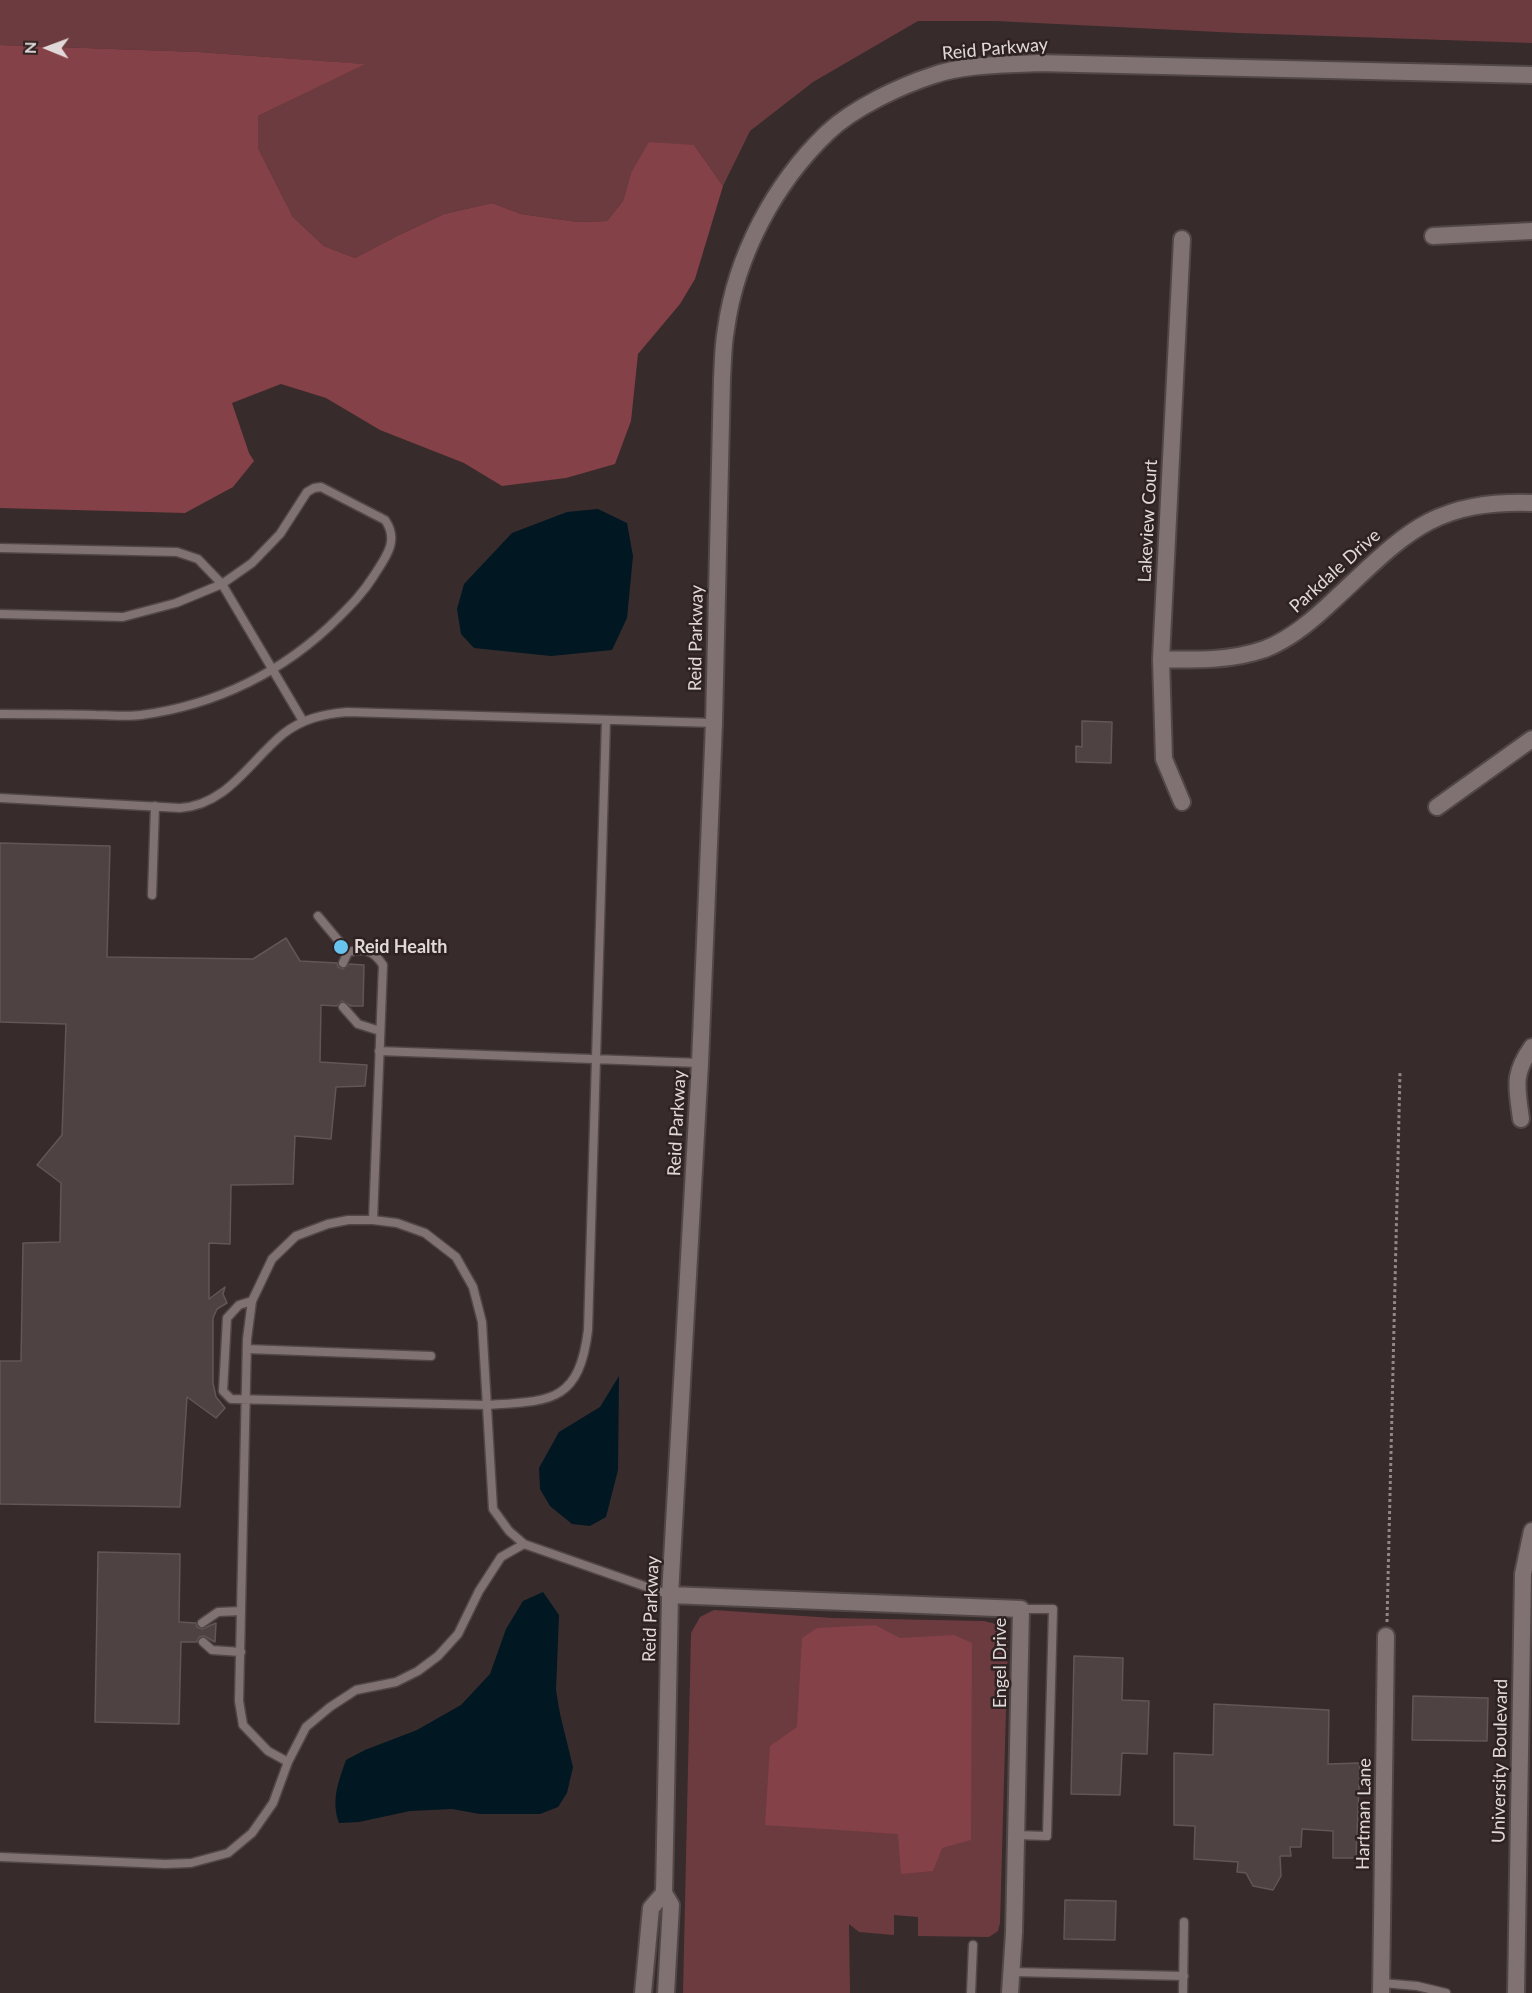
<!DOCTYPE html>
<style>
body{margin:0}
#map{position:relative;width:1532px;height:1993px;overflow:hidden;background:#382b2c;font-family:Lato,sans-serif}
canvas{display:block}
.north{position:absolute;left:18px;top:18px;width:60px;height:60px;-webkit-text-stroke:4px #2e2222;paint-order:stroke;rotate:271deg;font-size:16px;font-weight:700;line-height:24px;text-align:center;color:#e1d9d9}
.north::after{content:'';display:block;margin:auto;width:21px;height:27px;background:#e1d9d9;clip-path:polygon(50% 0,100% 100%,50% 72%,0 100%)}
</style>
<div id="map">
<canvas width="1532" height="1993"></canvas>
<div class="north">N</div>
</div>
<script>
const ctx = document.querySelector('canvas').getContext('2d');
ctx.lineJoin = 'round';
function fill(path, color) { ctx.fillStyle = color; ctx.fill(path, 'evenodd'); }
function stroke(path, color, width, dash) { ctx.strokeStyle = color; ctx.lineWidth = width; ctx.lineCap = dash ? 'butt' : 'round'; ctx.setLineDash(dash || []); ctx.stroke(path); }
function drawText(font, color, halo, rows, align = 'center') {
  ctx.font = font + ' Lato,sans-serif'; ctx.lineWidth = 5; ctx.setLineDash([]); ctx.textBaseline = 'middle'; ctx.strokeStyle = halo; ctx.fillStyle = color; for (const [text, x, y, turn = 0] of rows) {
    ctx.save(); ctx.translate(x, y); ctx.rotate((+turn || 0) * Math.PI / 180); ctx.textAlign = isNaN(turn) ? turn : align; if (halo) ctx.strokeText(text, 0, 0); ctx.fillText(text, 0, 0); ctx.restore();
  }
}
const green = new Path2D(`
 M0,0h1532v43l-293,-10 -243,-12h-78l-105,61 -63,49 -27,55 -29,-41 -63,28 -8,28 -16,20 -29,1 -57,-8 -29,-11 -48,11 -47,22 -42,22 -31,-12 -31,-29 -35,-69v-32l105,-52 -164,-12 -199,-7z
 M714,1610l119,8 151,3 12,3 12,15 -8,284 -2,8 -9,6 -71,-1v-19l-24,-2v20l-35,-3 -10,-8 1,69h-167l8,-360 9,-16z`);
const forest = new Path2D(`
 M0,45l199,7 166,12 -107,52v32l35,69 31,29 31,12 42,-22 47,-22 48,-11 29,11 57,8 29,-1 16,-20 8,-28 18,-31 45,3 29,41 -28,93 -15,25 -42,50 -7,67 -16,43 -49,14 -64,8 -38,-23 -84,-33 -54,-32 -45,-14 -49,19 17,50 5,8 -21,26 -48,26 -185,-5z
 M875,1625l25,13 54,-3 18,8 -1,197 -29,8 -9,23 -32,3 -3,-40 -133,-9 5,-79 27,-19 5,-89 15,-10z`);
const water = new Path2D(`
 M598,509l29,14 6,33 -6,62 -15,32 -61,6 -77,-8 -13,-14 -4,-25 7,-25 48,-51 55,-21z
 M619,1376l-1,94 -12,47 -16,9 -18,-2 -22,-18 -10,-17 -1,-21 20,-36 41,-25z
 M543,1592l16,23 -3,75 4,24 13,53 -6,26 -9,14 -18,7h-60l-28,-5 -42,2 -51,11 -20,1c-8,-23 -1,-40 7,-63l19,-10 52,-20 44,-25 29,-31 16,-45 17,-28z`);
const building = new Path2D(`
 M1082,721l30,1 -1,41 -35,-1v-16l6,1z
 M0,843l110,3 -3,111 146,2 33,-21 14,23 37,2 1,4 5,2 7,-5 14,1 -1,41h-12l-9,-5 -5,5 -16,-1 -1,57 47,3 -2,21 -29,1 -5,52 -36,-3 -2,48 -62,1 -1,59 -21,-1v56l16,-12 -2,7 4,9 -10,6 -4,9v65l3,14 9,11 -9,10 -29,-21 -7,110 -180,-3v-143h21l2,-118 37,-1 1,-59 -24,-18 25,-30 4,-111 -66,-2z
 M98,1552l82,2 -1,68 17,1 1,4 5,2 14,-6 -1,19 -11,-6 -5,1 -2,5h-16l-2,82 -84,-2z
 M1074,1656l49,2 -1,42 27,1 -2,53 -25,-1 -2,42 -49,-1z
 M1413,1696l75,2 -1,43 -75,-1z
 M1214,1704l115,6 -1,54 32,-1 -4,95h-23v-27l-31,-2 -1,18h-11l1,9h-11l1,20 -8,14 -20,-4 -7,-13 -9,-1 1,-10 -44,-3 1,-33 -21,-1v-72l39,2z
 M1065,1900l51,1 -1,39 -51,-1z`);
const path = new Path2D(`
 M1387,1622l13,-549`);
const service = new Path2D(`
 M0,548l177,4 21,7 24,25 81,137
 M0,614l123,3 53,-14 46,-19 30,-21 28,-29 27,-42 7,-4 7,-1 64,33c15,21 0,38 -12,57 -10,16 -22,28 -35,41 -54,54 -122,87 -197,97 -14,2 -30,0 -45,0 -32,-1 -64,-1 -96,-1
 M0,798l180,10c47,-3 69,-46 103,-74 19,-15 40,-20 64,-22l367,11
 M152,895l3,-89
 M318,916l30,36
 M343,963l5,-11c17,-4 25,-2 35,13l-10,255
 M343,1007l15,17 22,7
 M379,1051l321,12
 M252,1301l-13,4 -12,13 -4,73 8,8 255,6c63,-4 93,-1 102,-75l18,-610
 M247,1349l184,7
 M202,1623l16,-11 23,-1
 M203,1642l9,8 29,2
 M288,1762l-20,-11 -25,-26 -4,-24 8,-362 5,-38 20,-42 24,-23 32,-12 20,-4h25l24,3 28,10 31,24 17,30 9,35 11,187 16,22 15,13 146,51
 M1016,1835l31,1 6,-227h-32
 M0,1857l165,7 26,-1 37,-10 24,-20 21,-30 15,-41 18,-35 24,-20 26,-17 40,-8 22,-11 20,-15 20,-22 21,-43 22,-34 23,-13
 M1012,1972l172,4
 M1382,1983l35,3 29,7
 M971,1993l2,-48
 M1183,1993l1,-71`);
const minor = new Path2D(`
 M1433,236l99,-5
 M1161,659c35,1 70,2 104,-10 27,-11 49,-30 70,-50 69,-64 96,-99 197,-96
 M1182,802l-18,-43 -3,-100 21,-420
 M1437,807l95,-68
 M1521,1119c-4,-32 -9,-44 11,-72
 M670,1595l351,14 -7,323 -4,61
 M643,1993l8,-85 13,-15
 M666,1993l5,-88 -7,-12 6,-298 30,-532 14,-340 8,-344c1,-17 1,-34 4,-50 10,-73 48,-145 101,-196 26,-25 73,-47 107,-58 31,-11 72,-10 104,-12l494,12
 M1381,1993l5,-357
 M1516,1993l7,-419 9,-43`);
const markers = [
 [341,947,8,"#66c4ef"]
];
const streetNames = [
 ["Reid Parkway",995,49,-5],
 ["Lakeview Court",1148,521,-87],
 ["Parkdale Drive",1335,571,-42],
 ["Reid Parkway",696,638,-89],
 ["Reid Parkway",677,1123,-87],
 ["Reid Parkway",651,1609,-88],
 ["Engel Drive",1000,1663,-90],
 ["University Boulevard",1500,1761,-89],
 ["Hartman Lane",1364,1814,-89]
];
const poiNames = [
 ["Reid Health",354,947]
];
fill(green, '#6c3b3f');
fill(forest, '#844147');
fill(water, '#011722');
fill(building, '#4f4242');
stroke(building, '#645656', 1.5);
stroke(service, '#514747', 11);
stroke(minor, '#514747', 20);
stroke(path, '#928888', 3, [3, 3]);
stroke(service, '#807172', 8);
stroke(minor, '#807172', 16);
for (const [x, y, r, color] of markers) { const dot = new Path2D(); dot.arc(x, y, r, 0, 2 * Math.PI); ctx.fillStyle = color; ctx.fill(dot); stroke(dot, '#2e2222', 2); }
drawText('18px', '#e1d9d9', '#2e2222', streetNames);
drawText('bold 18px', '#e1d9d9', '#2e2222', poiNames, 'left');
</script>
